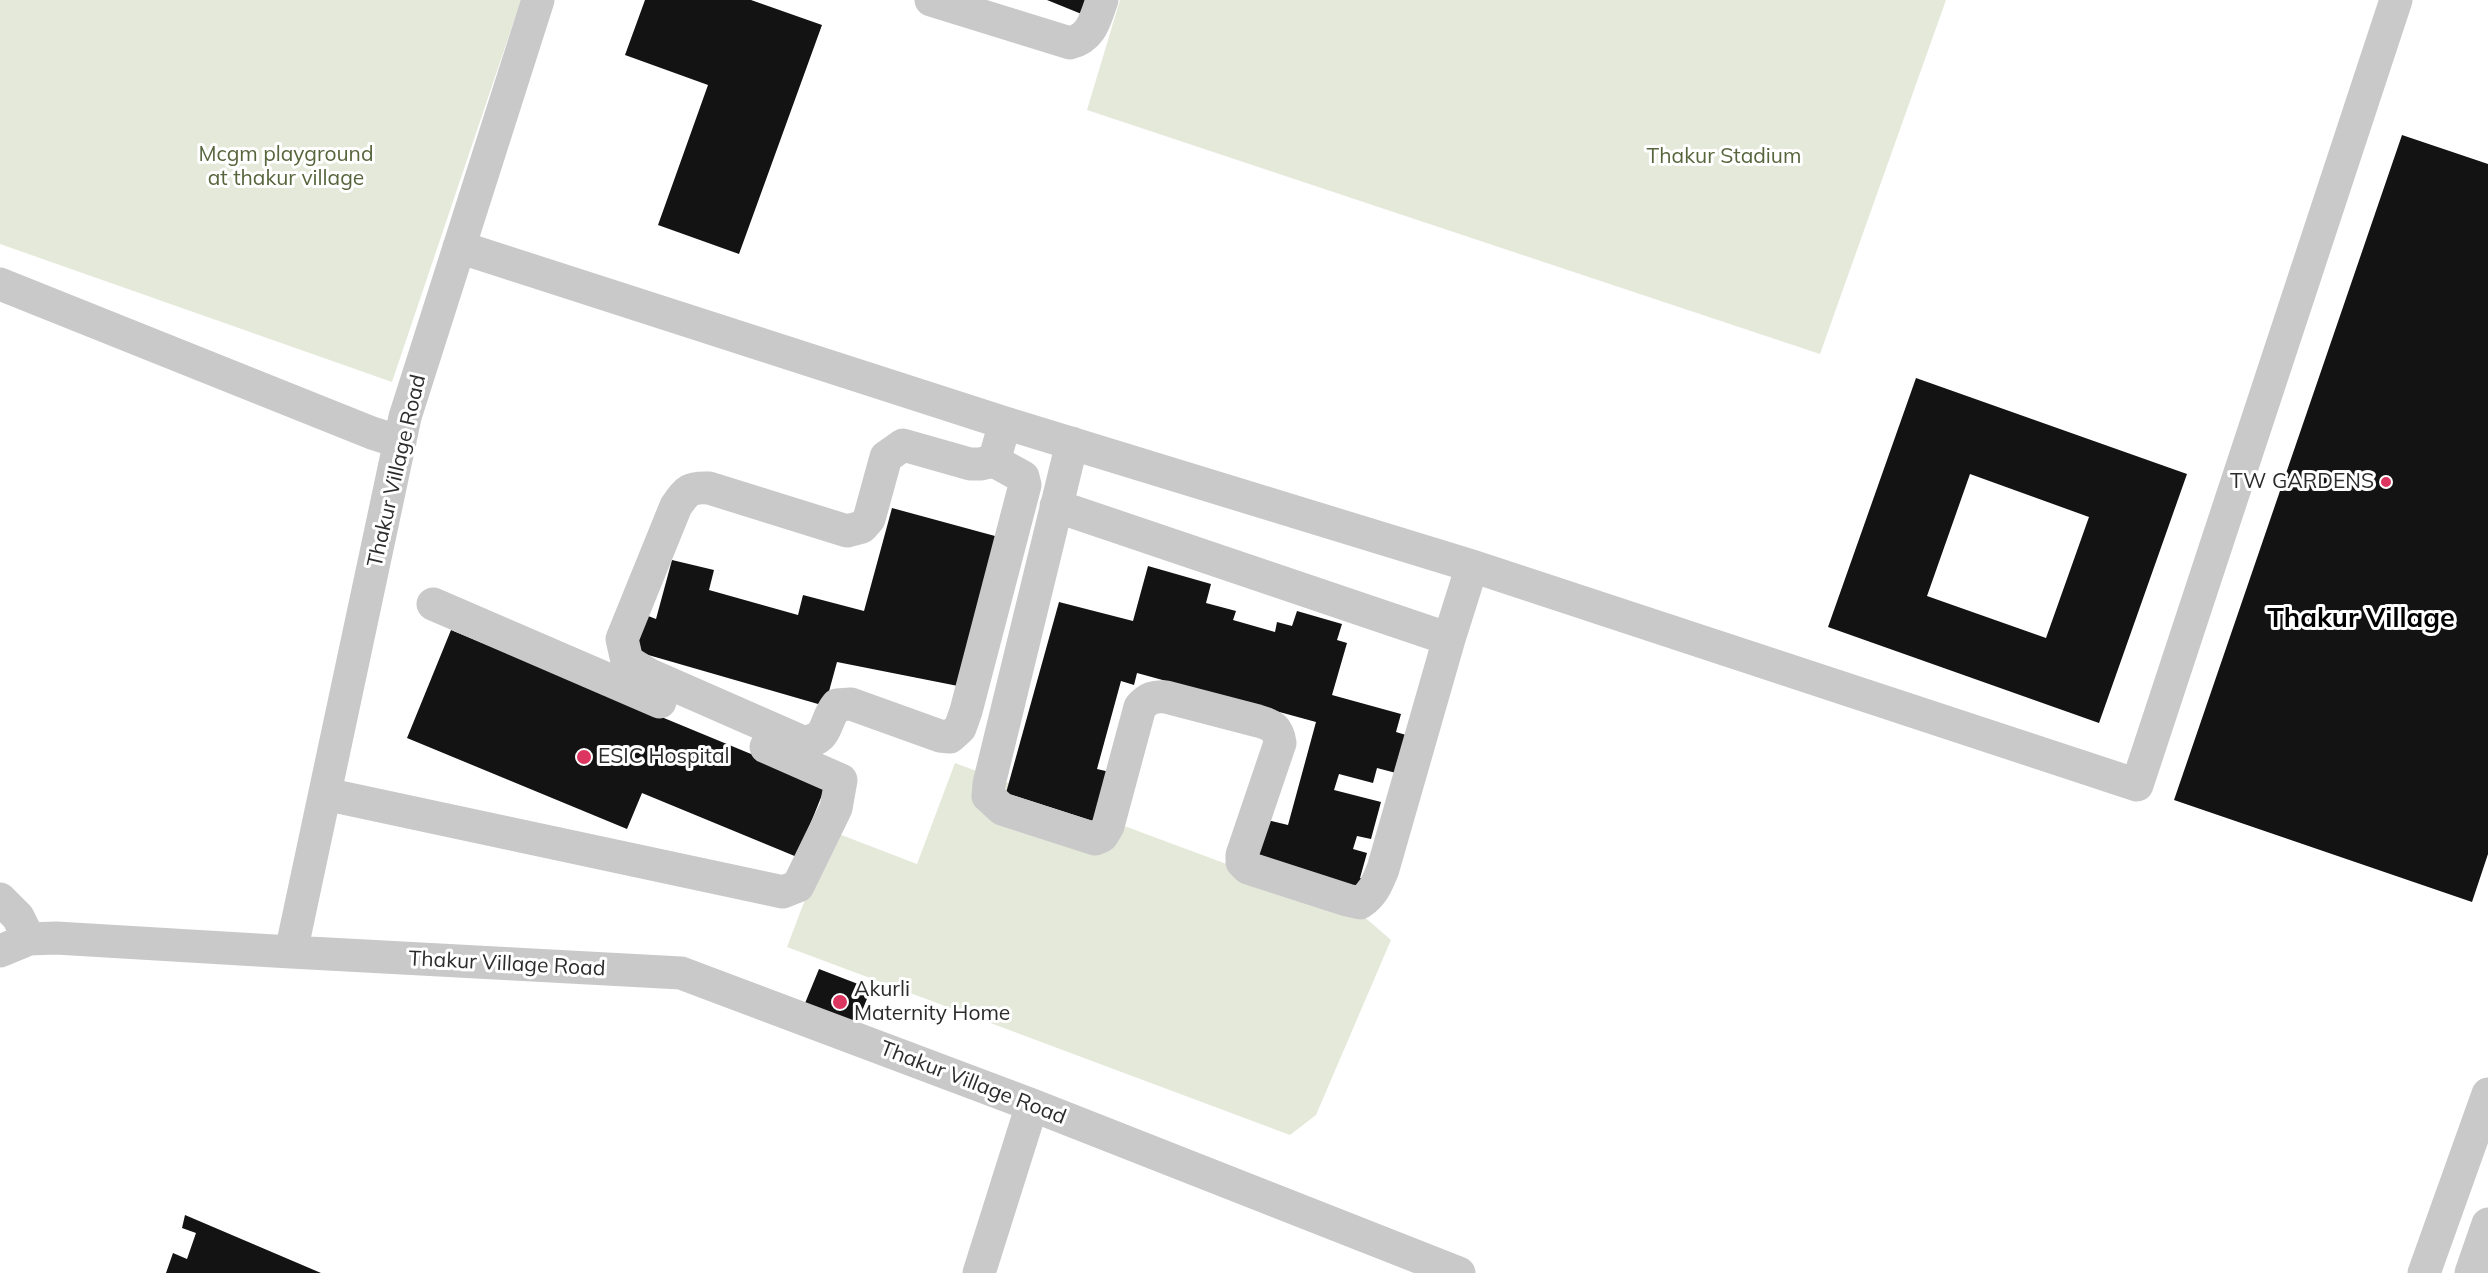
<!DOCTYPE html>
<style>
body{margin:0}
canvas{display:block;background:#fff}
</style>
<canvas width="2488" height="1273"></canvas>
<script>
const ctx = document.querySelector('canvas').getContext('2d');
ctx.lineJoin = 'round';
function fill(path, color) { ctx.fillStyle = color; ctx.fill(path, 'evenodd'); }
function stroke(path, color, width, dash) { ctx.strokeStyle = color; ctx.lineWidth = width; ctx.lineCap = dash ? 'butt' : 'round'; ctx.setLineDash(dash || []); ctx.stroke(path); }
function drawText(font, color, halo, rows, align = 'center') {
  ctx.font = font + ' Mulish,sans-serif'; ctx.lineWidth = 6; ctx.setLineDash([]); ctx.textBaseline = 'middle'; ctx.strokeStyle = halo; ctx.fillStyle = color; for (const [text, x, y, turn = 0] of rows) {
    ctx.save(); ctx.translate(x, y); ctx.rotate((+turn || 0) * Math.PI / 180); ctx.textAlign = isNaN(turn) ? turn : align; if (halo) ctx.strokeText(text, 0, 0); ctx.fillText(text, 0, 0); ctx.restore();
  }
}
const green = new Path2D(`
 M0,0h521l-129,382 -392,-138z
 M1120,0h826l-126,354 -733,-244z
 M955,763l406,151 30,26 -75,175 -26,20 -503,-188 44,-116 86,33z`);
const building = new Path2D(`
 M645,0h106l71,25 -83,229 -81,-29 50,-140 -83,-30z
 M1047,0h42l-5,15z
 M2402,135l86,29v690l-16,48 -298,-102z
 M1916,378l271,96 -88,249 -271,-96zM1970,474l119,43 -43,121 -119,-42z
 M892,508l114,31 -48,147 -121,-24 -12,44 -194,-56 12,-36 13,5 16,-59 42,10 -5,20 89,25 5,-20 61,16z
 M1148,566l63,18 -5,19 30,8 -3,9 42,12 2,-10 15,4 5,-15 45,13 -5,16 10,3 -15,52 69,19 -5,18 10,3 -10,38 -19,-5 -4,15 -34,-9 -5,16 47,12 -10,37 -14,-3 -4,13 14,4 -7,25 5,1 -5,14 -113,-30 12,-45 29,7 28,-103 -179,-49 -3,12 -13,-4 -24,88 13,3 -14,50 -90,-29 53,-191 74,19z
 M451,630l375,155 -29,72 -155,-64 -15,36 -220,-91z
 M819,969l52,20 -18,44 -52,-20z
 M185,1215l136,58h-155l7,-20 14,6 9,-26 -14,-5z`);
const minor = new Path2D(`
 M538,0l-133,417 -114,535 390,21 351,132 427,168
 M931,0l139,43c22,-5 25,-24 32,-43
 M459,247l546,176 467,143 665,219 259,-785
 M0,284l372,149 28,9
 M1072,443l-83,341 -1,12 14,13 93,30 7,-3 6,-10 32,-119c8,-9 14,-11 26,-10l92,24c14,4 20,7 22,22l-38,112v7l6,6 99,32 13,3c13,-9 17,-19 23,-34l66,-230 23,-73
 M994,461l29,16 2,8 -59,226 -6,17 -10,9 -10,-1 -89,-32 -14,1c-14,17 -7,35 -34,37l-155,-68 -21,-13 -5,-22 54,-133c11,-16 14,-19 33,-18l138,43 15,-4 7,-8 17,-62 17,-12 67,19h10l14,-3 11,-38
 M1056,506l393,133
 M433,604l227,98
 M325,794l458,98 15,-6 38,-78 5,-28 -75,-33
 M0,899l18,18 11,22
 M0,951l29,-12 27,-1 235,14
 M979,1273l53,-168
 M2424,1273l64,-179
 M2471,1273l17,-49`);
const markers = [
 [2386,482,6,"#dc3560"],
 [584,757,8,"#dc3560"],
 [840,1002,8,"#dc3560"]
];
const parkNames = [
 ["Mcgm playground",286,155],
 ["at thakur village",286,179],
 ["Thakur Stadium",1724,157]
];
const streetNames = [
 ["Thakur Village Road",397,471,-77],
 ["Thakur Village Road",507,964,3],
 ["Thakur Village Road",973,1083,21]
];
const poiNames = [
 ["TW GARDENS",2374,482,"right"],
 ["ESIC Hospital",598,757],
 ["Akurli",854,990],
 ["Maternity Home",854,1014]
];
const districtNames = [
 ["Thakur Village",2361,619]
];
fill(green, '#e5e9da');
fill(building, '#131313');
stroke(minor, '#c9c9c9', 33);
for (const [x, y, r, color] of markers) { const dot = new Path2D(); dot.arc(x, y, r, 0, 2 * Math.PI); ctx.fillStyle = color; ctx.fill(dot); stroke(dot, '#fff', 2); }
drawText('21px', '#57653c', '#fff', parkNames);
drawText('21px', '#2c2c2c', '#fff', streetNames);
drawText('21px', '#2c2c2c', '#fff', poiNames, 'left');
drawText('bold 27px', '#000', '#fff', districtNames);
</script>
